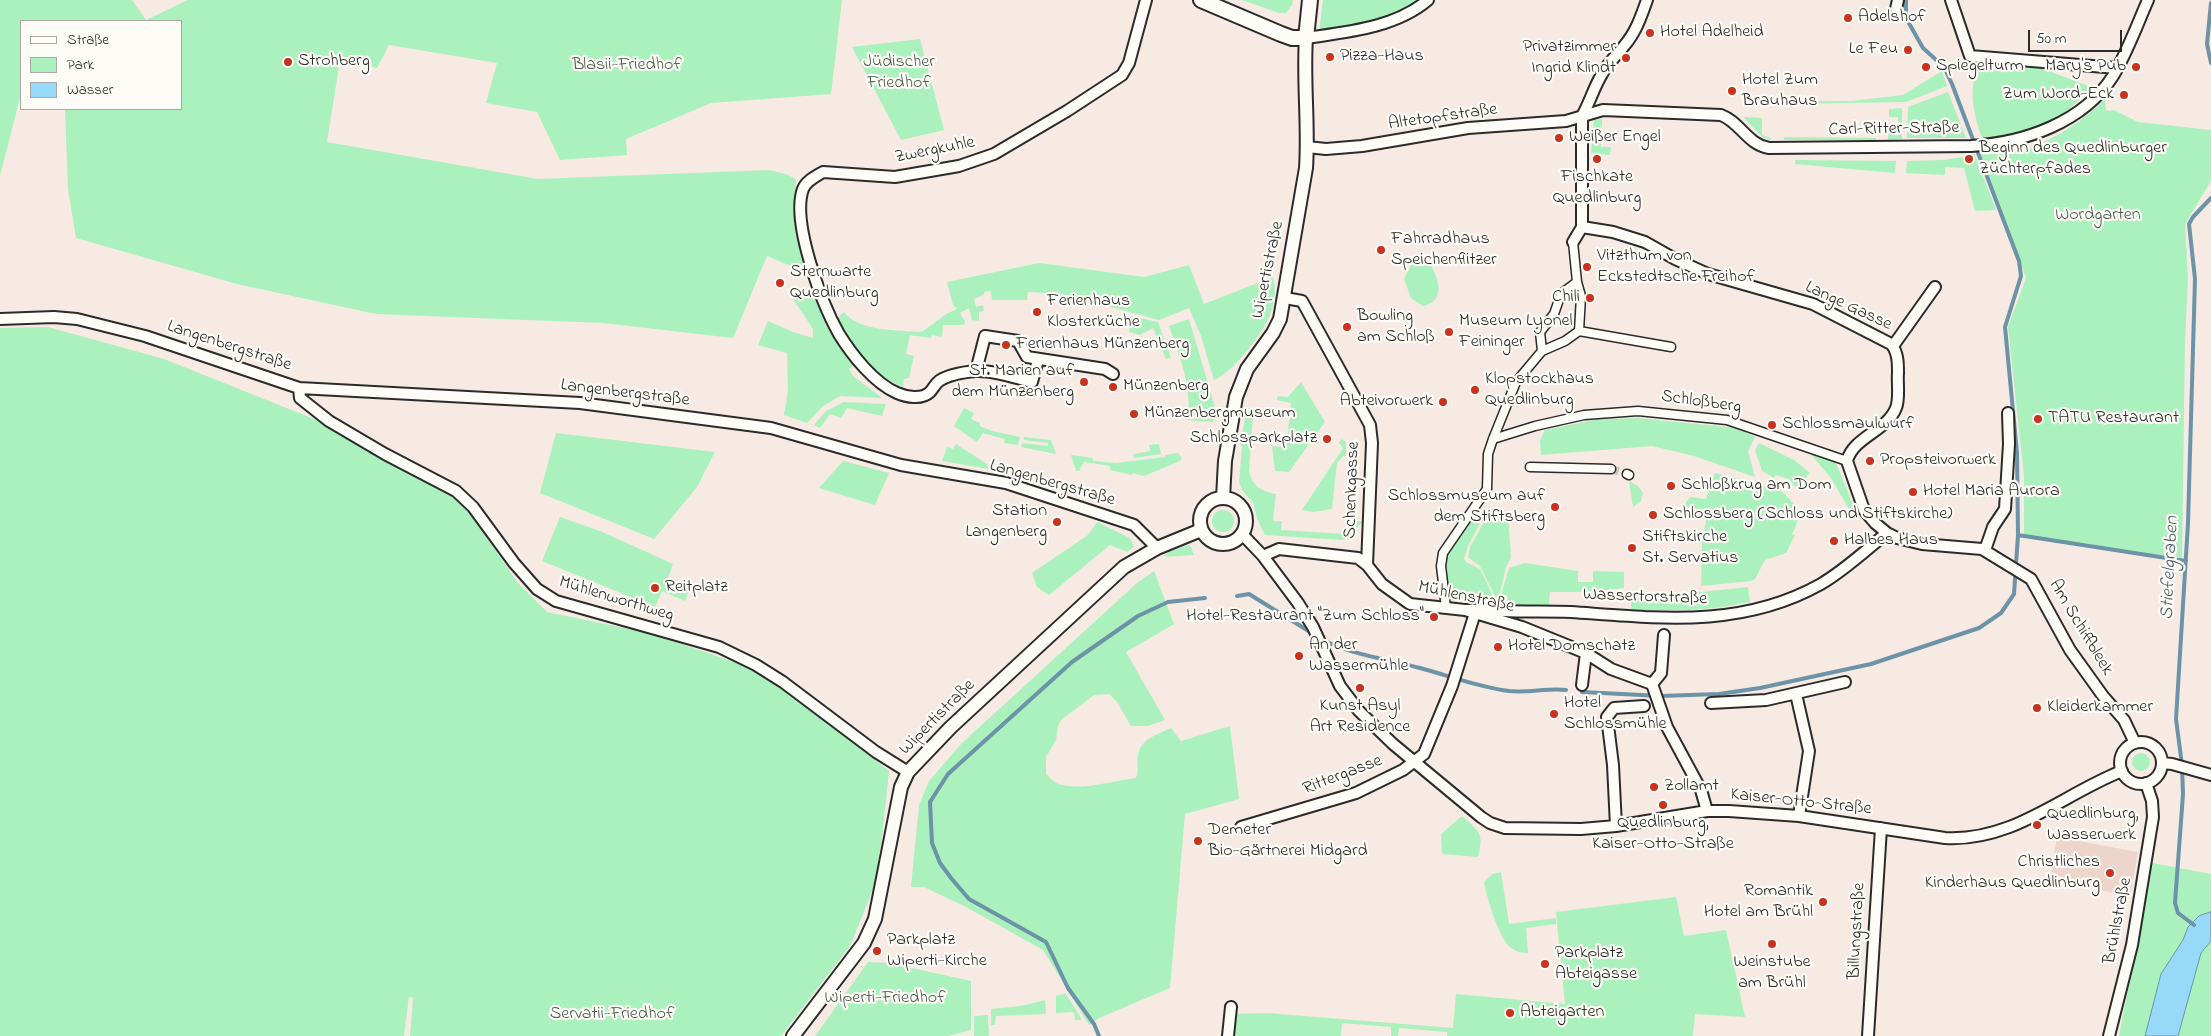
<!DOCTYPE html>
<meta charset="utf-8">
<style>
body{margin:0}
#map{position:relative;width:2211px;height:1036px;overflow:hidden;background:#f6eae3;font-family:"Indie Flower",sans-serif}
canvas{display:block}
.legend{position:absolute;left:20px;top:20px;width:162px;height:90px;box-sizing:border-box;background:#fdfcf7;border:1px solid #a9a8a5;margin:0;padding:6px 9px;list-style:none;font-size:15px;color:#2b2b2b}
.legend li{display:flex;align-items:center;gap:10px;height:25px}
.legend b{width:25px;border:1px solid #a9a8a5}
.scale{position:absolute;left:2028px;top:30px;width:94px;height:22px;box-sizing:border-box;border:2px solid #2b2b2b;border-top:0;padding-left:6px;font-size:15px;line-height:18px;white-space:nowrap;color:#2b2b2b;-webkit-text-stroke:4px #fdfcf7;paint-order:stroke}
</style>
<div id="map">
<canvas width="2211" height="1036"></canvas>
<ul class="legend">
<li><b style="height:6px;background:#fdfcf7"></b>Straße</li>
<li><b style="height:14px;background:#abf1bd"></b>Park</li>
<li><b style="height:14px;background:#97d9f9"></b>Wasser</li>
</ul>
<div class="scale">50 m</div>
</div>
<script>
const ctx = document.querySelector('canvas').getContext('2d');
ctx.lineJoin = 'round';
function fill(path, color) { ctx.fillStyle = color; ctx.fill(path, 'evenodd'); }
function stroke(path, color, width, dash) { ctx.strokeStyle = color; ctx.lineWidth = width; ctx.lineCap = dash ? 'butt' : 'round'; ctx.setLineDash(dash || []); ctx.stroke(path); }
function drawText(font, color, halo, rows, align = 'center') {
  ctx.font = font + ' "Indie Flower",sans-serif'; ctx.lineWidth = 4.5; ctx.setLineDash([]); ctx.textBaseline = 'middle'; ctx.strokeStyle = halo; ctx.fillStyle = color; for (const [text, x, y, turn = 0] of rows) {
    ctx.save(); ctx.translate(x, y); ctx.rotate((+turn || 0) * Math.PI / 180); ctx.textAlign = isNaN(turn) ? turn : align; if (halo) ctx.strokeText(text, 0, 0); ctx.fillText(text, 0, 0); ctx.restore();
  }
}
const built = new Path2D(`
 M2057,837l81,15 -8,45 -80,-19z`);
const green = new Path2D(`
 M0,0h132l14,20 42,-20h654l-11,94 -120,9 -85,36 1,16 -67,5 -23,-48 -51,-9 11,-40 -108,-18 -12,23 -37,-8 -13,82 211,37 231,-9 17,4 10,5 -1,43 12,51 -40,-17 -34,82 -130,-15 -227,-9 -139,-30 -161,-46 -8,-49 -3,-80h116v-88h-160v73l-21,82z
 M1242,0h51l-1,5 -6,8h-7z
 M1323,0h94c-29,22 -63,27 -98,33z
 M920,39l24,91 -43,10 -49,-93z
 M1978,61l60,6 53,20c-26,33 -67,51 -109,51 -10,-29 -13,-47 -4,-77z
 M1942,71l5,15 -41,16 -119,2 -1,-3h65l52,-6z
 M1948,92l18,46h-59l1,-31z
 M2105,99l1,12 8,-1 24,12 73,8v51l-26,43 3,54 -3,64 -3,216 -158,-22v-60l-16,-149 18,-49 -45,-124c48,3 91,-23 124,-55z
 M1901,108l1,2v29l-14,1v-7h10v-16h-9v-8z
 M1743,117l19,1v17l9,3v2l-9,-3z
 M1602,119l-1,28h10l-1,8 -19,-2 3,-33z
 M1784,137l92,1v2h-92z
 M1975,155l21,55 -21,1 -11,-43 -19,-1v8l-39,-2 1,-12 37,-1z
 M1795,160l101,1 -1,12 -100,-9z
 M1418,262l13,4c9,15 14,35 -8,40l-12,-8 -7,-19 7,-14z
 M1039,263l105,14 45,-12 15,39 69,-27c3,11 2,24 -2,35 -6,19 -38,61 -57,68l-13,-44 -12,-28 -30,12 -97,-26 -34,-2 -1,8h-35l-1,-9 -7,1v3l-10,4 2,8 7,-2 1,6 -5,1v9l-7,-1 -3,-12 -9,5 5,8 -1,4h-21l-1,12 -10,-2 -1,3 -21,-3 -4,19 8,2 -5,22 -5,1 -1,8c-30,-12 -53,-39 -66,-69l7,-6c15,20 55,18 78,20l24,-18 11,-5 -4,-4 -6,-23z
 M795,288l23,12 16,38 23,26 -8,5 4,7 29,22 -42,-2 -17,10 -16,17 -23,-8 4,-24 -1,-38 -29,-8 10,-24 25,11 20,6v-9l-22,-33z
 M1131,316l27,6 13,36 -5,1 -13,-31 -13,7 -11,-3z
 M1189,319l28,95 -4,8 -25,-2c4,-32 -8,-64 -19,-94z
 M48,327l116,32 150,60 75,43 49,23 25,18 55,80 29,29 102,21 94,32 43,24 103,82 -7,67 -8,49 -24,59 -69,90h-371l3,-38 -4,-1 -5,39h-404v-708z
 M1301,382l24,40 -36,50 -14,-1 -3,-25 14,1 5,-44 -14,-3 1,-4 10,1z
 M844,402l42,2 -4,12 -35,-8 -6,10 -11,-4 -10,14 -6,-3 12,-14z
 M964,408l10,5 -3,6 9,4v3l12,5 28,6 -2,8 -14,-2 1,-4 -22,-6 -6,9 -23,-16z
 M1247,408l16,3 -1,4 -9,-1 -4,57c4,16 12,20 27,23l-3,27h9l-1,9 65,4 1,-8 7,-5h10l-21,19 -78,-5 -7,-14 -5,-18 -11,-13 -3,-8 3,-36 -2,-1z
 M1598,419l40,-1 79,8 19,2 19,9 -7,14 7,26 -61,-21 -42,-10 -111,9 -1,-15 5,-10z
 M556,433l159,19 -18,35 -43,52 -114,-46z
 M1024,437l27,3 5,14 -35,-7 1,-4 26,3v-3l-24,-3z
 M1341,439l5,3v14h-3l-6,7 -5,46 -19,3 -11,-2 41,-62 -4,-5z
 M1759,443l35,17 16,13 -14,15 -7,-9 -13,-4 -2,3 -12,-7 -7,-21z
 M956,444l31,20 2,5 -47,-8 5,-14 6,2z
 M1159,444l2,10 -27,4 -1,-4 17,-3 -1,-6z
 M1808,451l28,12 20,49 -4,2 -21,-36z
 M1178,453l4,5 -2,3 -36,15 -11,-3 -1,2 -22,-5v-4l-26,-4 -5,9h-3l-5,-16 22,3v3l23,2 49,-6v-2z
 M843,461l46,12 -14,32 -56,-17z
 M1715,473l47,12 21,7 16,18 -3,16 -4,8 3,1 -9,18 -21,7 -10,19 -4,2 -50,5 1,-42 5,-29 -23,-10 6,-8 16,2z
 M1629,481l9,5 5,7 -2,8 -8,6z
 M1212 521a11 11 0 1 1 22 0a11 11 0 1 1-22 0Z
 M1508,514l3,44 -5,9 -7,30 -3,1 -16,-32 -12,-9 2,-10 18,-32z
 M560,517l40,14 73,33 -6,17 22,9 -4,11 -23,-10 -7,16 -113,-46z
 M1473,519l7,4 -12,23 -4,13 2,3 14,7 14,29c-24,14 -52,-5 -49,-33 3,-19 18,-32 28,-46z
 M1097,522l33,16 4,9 -7,5 -17,-7 -61,50 -12,-8 -5,-14 56,-38z
 M1190,545l4,10 -30,2 5,-6z
 M1525,563l53,8v11h15v-11l31,1v16l-37,4h-37l-1,13h-41l-1,-10h-6l8,-27z
 M1154,571l20,53 -48,28 39,68 -17,6h-17l-14,-24 -8,-8 -15,1 -33,25 -3,6 -2,14 -10,17v17c3,3 8,8 12,10 25,7 53,-3 78,-6 4,-12 0,-14 2,-23 2,-16 21,-21 33,-27l10,13 49,-15 9,73 -54,15 -15,174 -71,30 -10,7 -46,-75 -77,-43 -42,-20h-13l8,-82 10,-24 33,-38 175,-160z
 M1748,587l2,15c-43,9 -76,9 -119,8v-16l31,-1 1,3z
 M2132 762a9 9 0 1 1 18 0a9 9 0 1 1-18 0Z
 M1462,816c18,16 22,17 16,41l-36,-3 -1,-20z
 M2152,863l59,11v38l-12,5 -11,10 -5,13 -22,34 -16,62h-26z
 M1501,872l8,52 47,-6v6l-30,4 2,25c-7,0 -12,-1 -18,-6 -12,-11 -23,-49 -26,-65l8,-8z
 M1676,897l8,39 42,-6 19,87 -50,-3 -2,22h-246v-4l-48,-4 -1,8h-7v-9l-49,-4 -1,13h-108l2,-22 32,-1 186,15 3,-34 109,10 -9,-92z
 M2211,941v95h-33l23,-83z
 M868,962l21,1 82,18v49l-23,6h-133z
 M1066,993v1l16,26h-7l-1,-8 -18,1v-17z
 M1045,1000l1,14 -50,2 -1,9h-4v-16l30,-3z
 M988,1015l1,21h-15v-20z`);
const water = new Path2D(`
 M2211,912v29l-10,12 -23,83h-33l16,-62 22,-34 5,-13 11,-11z`);
const stream = new Path2D(`
 M2211,3l-4,41 4,19
 M2018,535l168,26
 M1237,596l12,-2 66,41
 M1321,639c30,16 66,20 99,29 30,8 58,19 89,23 19,2 38,-3 57,-1
 M1582,692l79,4 58,-2 41,-6 111,-24 108,-36 22,-15 13,-19 4,-59 -1,-82 -12,-126 16,-51 -2,-15 -67,-177 -8,-17 -21,-19 -17,-30v-18
 M2194,925l-16,-12 -3,-10 8,-109 -1,-29 -6,-46 12,-196 7,-244 -6,-55 4,-7 18,-19
 M1099,1036l-5,-12 -26,-36 -22,-46 -77,-43 -18,-21 -11,-15 -8,-20 -2,-41 18,-28 124,-112 66,-46 30,-14 37,-4`);
const pedestrianTunnel = new Path2D(`
 M1611,469l16,5`);
const pedestrian = new Path2D(`
 M1579,331l92,16
 M1542,351l23,-10 14,-10 2,-35 -4,-14
 M1493,439l42,-13 49,-11 54,-4 89,9 120,41
 M1530,467l81,2
 M1627,474l2,1
 M1446,608l-5,-42 2,-13 44,-64 1,-35 5,-15 23,-57 26,-31 -2,-19 14,-18 7,-20 16,-12 -4,-40`);
const minor = new Path2D(`
 M1951,0l19,56 147,12
 M1896,9l2,-9
 M1306,38c41,-6 89,-10 122,-38
 M1582,116c8,-14 12,-29 20,-42 6,-11 15,-19 22,-28 12,-14 17,-29 23,-46
 M1582,116v111
 M1307,147l19,2 36,-3 106,-18 98,-7 37,-11 118,5c19,7 27,30 48,33l202,-2c52,-3 112,-23 142,-70 14,-23 24,-51 35,-76
 M1582,227l31,5 32,10 30,17 33,15 105,30 78,40c7,8 7,19 7,29 -1,11 2,25 -2,35 -9,23 -43,29 -49,53l17,49 11,13 12,10 10,5 25,6 60,5 49,30 39,71 33,46 21,24 11,23
 M1573,242l9,-15
 M1285,298l17,3 68,124 2,18 -5,122
 M0,319l54,-2 23,2 68,17 154,52 281,15 191,25 130,37 105,18 128,42 23,23
 M1893,346l42,-59
 M1038,360l-6,22c-17,-4 -38,-12 -56,-11 -11,1 -28,4 -37,10 -4,3 -6,8 -9,11 -8,8 -24,5 -33,1 -23,-10 -45,-38 -58,-59 -17,-30 -48,-112 -36,-145 3,-8 13,-13 20,-17l72,5 64,-11 35,-12 73,-43 55,-36 7,-12 17,-63
 M976,371l9,-35 33,5 9,16 78,12 8,5
 M299,388l1,10 29,23 56,33 71,37 17,16 41,56 23,26 19,12 163,46 37,18 27,17 93,70 32,20
 M1242,534l21,22 35,47 15,24 27,59 19,25 34,33 88,73 9,6 15,5 76,1 35,-3 91,-15h22l70,5 146,22c68,4 118,-44 177,-67
 M1985,550l8,-23 12,-18 4,-65 -1,-31
 M1263,556l16,-7 79,9 9,7 15,19 28,20 55,6 57,17 64,26 25,16 41,15
 M1465,610c13,-1 25,0 38,1 23,1 45,0 68,1 87,6 170,17 250,-28 24,-14 45,-34 66,-51
 M1652,684l15,43 34,63 6,21
 M1652,684l9,-11 3,-38
 M1582,685l4,-32
 M1796,694l13,57 -10,65
 M1711,703l55,-3 79,-18
 M2120 763a21 21 0 1 1 42 0a21 21 0 1 1-42 0Z
 M2162,763l10,1 39,11
 M1616,826l-3,-61 -6,-48 7,-9 30,-2
 M1241,827l115,-34 47,-23 21,-16 28,-68 23,-73
 M1228,1036l3,-29
 M1868,1036l13,-208
 M2109,1036l23,-91 21,-128 -1,-16 -6,-18`);
const tertiary = new Path2D(`
 M1200 521a23 23 0 1 1 46 0a23 23 0 1 1-46 0Z
 M1223,498l2,-37 11,-64 11,-28 26,-36 7,-14 26,-151c3,-43 -3,-87 0,-130
 M793,1036l71,-93 11,-24 26,-132 7,-15 43,-45 173,-160 33,-19 44,-18`);
const secondary = new Path2D(`
 M1201,0l80,34 11,4h14l4,-38`);
const markers = [
 [1848,18,5,"#c8321e"],
 [1650,33,5,"#c8321e"],
 [1908,50,5,"#c8321e"],
 [1330,57,5,"#c8321e"],
 [1626,58,5,"#c8321e"],
 [288,62,5,"#c8321e"],
 [1926,67,5,"#c8321e"],
 [2136,67,5,"#c8321e"],
 [1732,91,5,"#c8321e"],
 [2124,95,5,"#c8321e"],
 [1559,138,5,"#c8321e"],
 [1597,159,5,"#c8321e"],
 [1969,159,5,"#c8321e"],
 [1381,250,5,"#c8321e"],
 [1587,267,5,"#c8321e"],
 [780,283,5,"#c8321e"],
 [1590,298,5,"#c8321e"],
 [1037,312,5,"#c8321e"],
 [1347,327,5,"#c8321e"],
 [1449,332,5,"#c8321e"],
 [1006,345,5,"#c8321e"],
 [1084,382,5,"#c8321e"],
 [1113,387,5,"#c8321e"],
 [1475,390,5,"#c8321e"],
 [1443,402,5,"#c8321e"],
 [1134,414,5,"#c8321e"],
 [2038,419,5,"#c8321e"],
 [1772,425,5,"#c8321e"],
 [1327,439,5,"#c8321e"],
 [1870,461,5,"#c8321e"],
 [1671,486,5,"#c8321e"],
 [1913,492,5,"#c8321e"],
 [1555,507,5,"#c8321e"],
 [1653,515,5,"#c8321e"],
 [1057,522,5,"#c8321e"],
 [1834,541,5,"#c8321e"],
 [1632,548,5,"#c8321e"],
 [655,588,5,"#c8321e"],
 [1434,617,5,"#c8321e"],
 [1498,647,5,"#c8321e"],
 [1299,656,5,"#c8321e"],
 [1360,688,5,"#c8321e"],
 [2037,708,5,"#c8321e"],
 [1554,714,5,"#c8321e"],
 [1654,787,5,"#c8321e"],
 [1663,805,5,"#c8321e"],
 [2037,825,5,"#c8321e"],
 [1198,841,5,"#c8321e"],
 [2110,873,5,"#c8321e"],
 [1823,902,5,"#c8321e"],
 [1772,944,5,"#c8321e"],
 [877,951,5,"#c8321e"],
 [1545,964,5,"#c8321e"],
 [1510,1013,5,"#c8321e"]
];
const poiNames = [
 ["Adelshof",1858,18],
 ["Hotel Adelheid",1660,33],
 ["Privatzimmer",1616,48,"right"],
 ["Ingrid Klindt",1616,69,"right"],
 ["Le Feu",1898,50,"right"],
 ["Pizza-Haus",1340,57],
 ["Strohberg",298,62],
 ["Spiegelturm",1936,67],
 ["Mary's Pub",2126,67,"right"],
 ["Hotel Zum",1742,81],
 ["Brauhaus",1742,102],
 ["Zum Word-Eck",2114,95,"right"],
 ["Weißer Engel",1569,138],
 ["Beginn des Quedlinburger",1979,149],
 ["Züchterpfades",1979,170],
 ["Fischkate",1597,178,"center"],
 ["Quedlinburg",1597,199,"center"],
 ["Fahrradhaus",1391,240],
 ["Speichenflitzer",1391,261],
 ["Vitzthum von",1597,257],
 ["Eckstedtsche Freihof",1597,278],
 ["Sternwarte",790,273],
 ["Quedlinburg",790,294],
 ["Chili",1580,298,"right"],
 ["Ferienhaus",1047,302],
 ["Klosterküche",1047,323],
 ["Bowling",1357,317],
 ["am Schloß",1357,338],
 ["Museum Lyonel",1459,322],
 ["Feininger",1459,343],
 ["Ferienhaus Münzenberg",1016,345],
 ["St. Marien auf",1074,372,"right"],
 ["dem Münzenberg",1074,393,"right"],
 ["Klopstockhaus",1485,380],
 ["Quedlinburg",1485,401],
 ["Münzenberg",1123,387],
 ["Abteivorwerk",1433,402,"right"],
 ["Münzenbergmuseum",1144,414],
 ["TATU Restaurant",2048,419],
 ["Schlossmaulwurf",1782,425],
 ["Schlossparkplatz",1317,439,"right"],
 ["Propsteivorwerk",1880,461],
 ["Schloßkrug am Dom",1681,486],
 ["Hotel Maria Aurora",1923,492],
 ["Schlossmuseum auf",1545,497,"right"],
 ["dem Stiftsberg",1545,518,"right"],
 ["Station",1047,512,"right"],
 ["Langenberg",1047,533,"right"],
 ["Schlossberg (Schloss und Stiftskirche)",1663,515],
 ["Stiftskirche",1642,538],
 ["St. Servatius",1642,559],
 ["Halbes Haus",1844,541],
 ["Reitplatz",665,588],
 ["Hotel-Restaurant \"Zum Schloss\"",1424,617,"right"],
 ["An der",1309,646],
 ["Wassermühle",1309,667],
 ["Hotel Domschatz",1508,647],
 ["Hotel",1564,704],
 ["Schlossmühle",1564,725],
 ["Kunst Asyl",1360,707,"center"],
 ["Art Residence",1360,728,"center"],
 ["Kleiderkammer",2047,708],
 ["Zollamt",1664,787],
 ["Quedlinburg,",2047,815],
 ["Wasserwerk",2047,836],
 ["Quedlinburg,",1663,824,"center"],
 ["Kaiser-Otto-Straße",1663,845,"center"],
 ["Demeter",1208,831],
 ["Bio-Gärtnerei Midgard",1208,852],
 ["Christliches",2100,863,"right"],
 ["Kinderhaus Quedlinburg",2100,884,"right"],
 ["Romantik",1813,892,"right"],
 ["Hotel am Brühl",1813,913,"right"],
 ["Parkplatz",887,941],
 ["Wiperti-Kirche",887,962],
 ["Parkplatz",1555,954],
 ["Abteigasse",1555,975],
 ["Weinstube",1772,963,"center"],
 ["am Brühl",1772,984,"center"],
 ["Abteigarten",1520,1013]
];
const parkNames = [
 ["Jüdischer",899,63],
 ["Friedhof",899,84],
 ["Blasii-Friedhof",627,66],
 ["Wordgarten",2098,216],
 ["Wiperti-Friedhof",885,999],
 ["Servatii-Friedhof",612,1015]
];
const streetNames = [
 ["Altetopfstraße",1443,118,-8],
 ["Carl-Ritter-Straße",1894,130,-1],
 ["Zwergkuhle",935,151,-11],
 ["Wipertistraße",1269,270,-78],
 ["Lange Gasse",1848,307,25],
 ["Langenbergstraße",229,347,18],
 ["Langenbergstraße",625,394,7],
 ["Schloßberg",1701,403,8],
 ["Langenbergstraße",1052,484,16],
 ["Schenkgasse",1353,490,-88],
 ["Mühlenstraße",1466,598,12],
 ["Wassertorstraße",1645,598,2],
 ["Mühlenworthweg",616,600,17],
 ["Am Schiffbleek",2080,628,59],
 ["Wipertistraße",938,718,-45],
 ["Rittergasse",1343,776,-21],
 ["Kaiser-Otto-Straße",1801,803,6],
 ["Brühlstraße",2119,921,-79],
 ["Billungstraße",1858,931,-87]
];
const waterNames = [
 ["Stiefelgraben",2171,568,-87]
];
fill(built, '#eed5cb');
fill(green, '#abf1bd');
fill(water, '#97d9f9');
stroke(water, '#6c93a7', 1);
stroke(stream, '#6c93a7', 4);
stroke(pedestrianTunnel, '#cdc4be', 8, [8, 4]);
stroke(pedestrian, '#2b2b2b', 11);
stroke(minor, '#2b2b2b', 14);
stroke(tertiary, '#2b2b2b', 16);
stroke(secondary, '#2b2b2b', 18);
stroke(pedestrian, '#fdfcf7', 8);
stroke(minor, '#fdfcf7', 10);
stroke(tertiary, '#fdfcf7', 12);
stroke(secondary, '#fdfcf7', 14);
for (const [x, y, r, color] of markers) { const dot = new Path2D(); dot.arc(x, y, r, 0, 2 * Math.PI); ctx.fillStyle = color; ctx.fill(dot); stroke(dot, '#fdfcf7', 2); }
drawText('18px', '#2b2b2b', '#fdfcf7', poiNames, 'left');
drawText('18px', '#4b5c50', '#fdfcf7', parkNames);
drawText('18px', '#2b2b2b', '#fdfcf7', streetNames);
drawText('italic 19px', '#4b5f69', '#fdfcf7', waterNames);
</script>
